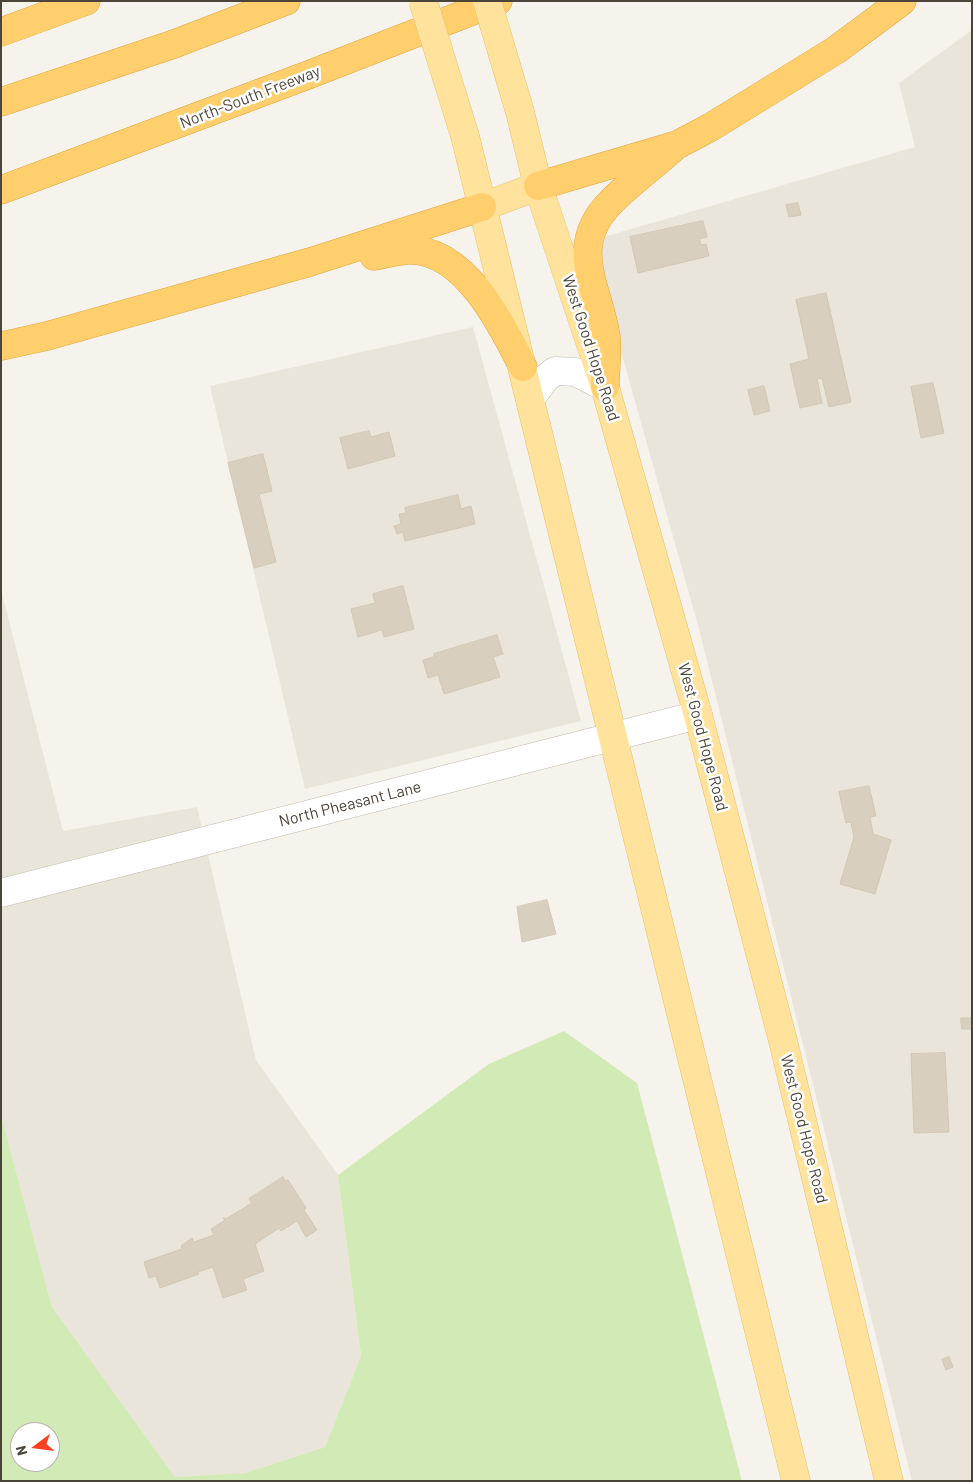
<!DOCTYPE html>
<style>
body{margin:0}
#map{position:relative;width:973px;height:1482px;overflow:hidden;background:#f6f3ec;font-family:Barlow,sans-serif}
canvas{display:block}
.frame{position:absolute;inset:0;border:2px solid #4b4439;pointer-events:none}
.north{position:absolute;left:10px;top:1422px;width:50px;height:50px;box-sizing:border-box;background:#fff;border:1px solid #b7b4b0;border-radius:50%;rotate:255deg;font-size:14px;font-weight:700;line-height:20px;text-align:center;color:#4b4439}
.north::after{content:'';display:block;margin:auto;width:18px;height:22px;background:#fc3f1d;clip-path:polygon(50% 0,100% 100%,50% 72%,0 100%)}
</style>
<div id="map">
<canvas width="973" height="1482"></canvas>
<div class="frame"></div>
<div class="north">N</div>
</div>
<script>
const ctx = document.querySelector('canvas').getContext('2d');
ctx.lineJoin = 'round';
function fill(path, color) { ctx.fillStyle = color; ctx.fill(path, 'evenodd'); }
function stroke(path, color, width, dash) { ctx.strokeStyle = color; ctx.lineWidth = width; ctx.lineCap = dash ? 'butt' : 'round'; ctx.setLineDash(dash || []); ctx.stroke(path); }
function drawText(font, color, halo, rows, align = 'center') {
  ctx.font = font + ' Barlow,sans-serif'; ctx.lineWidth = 5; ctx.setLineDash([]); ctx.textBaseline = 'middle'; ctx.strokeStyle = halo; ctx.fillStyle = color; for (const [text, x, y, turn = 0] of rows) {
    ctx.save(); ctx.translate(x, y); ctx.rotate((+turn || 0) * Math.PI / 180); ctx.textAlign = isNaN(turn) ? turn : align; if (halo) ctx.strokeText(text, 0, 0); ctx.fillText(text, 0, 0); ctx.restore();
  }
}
const residential = new Path2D(`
 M972,30v1451h-60l-213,-852 -93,-331 -6,-60 315,-91 -16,-64z
 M473,327l108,394 -276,68 -95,-403z
 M1,590l62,241 134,-24 59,253 82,115 23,181 -36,91 -80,26 -70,4 -123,-170 -51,-192z`);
const green = new Path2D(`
 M564,1031l73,52 105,398h-741v-366l51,192 123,170 70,-4 80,-26 36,-91 -23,-181 151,-111zM20,1432h30v30h-30z`);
const building = new Path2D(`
 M798,203l3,12 -12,2 -3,-12z
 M703,221l4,16 -8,2 2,6 5,-1 3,12 -71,17 -8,-36z
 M826,293l25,109 -22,5 -7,-29 -5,1 5,24 -22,5 -10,-44 19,-5 -13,-59z
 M933,383l11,50 -23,5 -10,-51z
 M764,386l6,25 -16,4 -6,-25z
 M369,431l2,6 18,-5 6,24 -47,13 -8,-31z
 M263,454l9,37 -13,3 17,68 -22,6 -26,-105z
 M458,495l3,14 10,-3 4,18 -70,17 -2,-9 -6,2 -3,-8 7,-2 -2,-10 7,-1 -1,-5z
 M403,586l11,43 -30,8 -2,-7 -24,7 -7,-28 24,-6 -2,-9z
 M497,635l6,19 -10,3 7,20 -56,17 -6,-19 -10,3 -5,-18 11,-3v-3z
 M869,786l7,30 -6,1 3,17 18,6 -16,54 -35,-10 14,-47 -3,-15 -5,1 -7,-31z
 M547,900l9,34 -34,8 -5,-35z
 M961,1018h11v11h-10z
 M945,1053l4,79 -35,1 -3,-79z
 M283,1177l2,4 3,-1 18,28 -2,2 13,20 -11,7 -9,-16 -16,10 -2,-3 -24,16 9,27 -21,8 4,11 -24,8 -10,-31 -15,5 1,2 -39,14 -4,-12 -7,2 -5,-16 38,-13 -1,-3 11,-8 2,4 20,-7 -3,-6 14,-9 -2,-2 3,1 26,-16 -3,-4z
 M949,1357l4,10 -7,3 -4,-10z`);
const minor = new Path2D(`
 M530,399l16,-21 9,-7 21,1 29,15
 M1,893l697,-178`);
const major = new Path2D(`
 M520,112l18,74 67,201 93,328 85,326 106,440
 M465,136l331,1345
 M482,207l56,-21`);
const highway = new Path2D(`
 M1,32l85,-31
 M1,102l173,-58 112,-43
 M538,186l139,-41 34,-18 125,-77 66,-49
 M1,190l307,-115 190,-74
 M374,256c11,-2 23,-5 34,-6 56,-2 94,74 115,117
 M1,346l46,-10 263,-74 172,-55
 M605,387c0,-16 3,-35 1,-50 -7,-49 -40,-90 5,-135 18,-18 41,-35 61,-53`);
const majorBridge = new Path2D(`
 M423,1l42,135
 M487,1l33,111`);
const streetNames = [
 ["North-South Freeway",250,97,-21],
 ["West Good Hope Road",591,348,72],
 ["West Good Hope Road",703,737,75],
 ["North Pheasant Lane",350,804,-14],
 ["West Good Hope Road",804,1129,76]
];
fill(residential, '#eae5da');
fill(green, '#d2eab5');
fill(building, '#d8cfc1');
stroke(building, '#d3c7b4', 1);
stroke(minor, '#c2bbae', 29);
stroke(major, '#e6c16a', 29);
stroke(highway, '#e0a43c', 29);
stroke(minor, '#fff', 28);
stroke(major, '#ffe39c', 28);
stroke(highway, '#ffcf6e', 28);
stroke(majorBridge, '#e6c16a', 29, []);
stroke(majorBridge, '#ffe39c', 28);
drawText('16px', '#4b4439', '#fff', streetNames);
</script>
